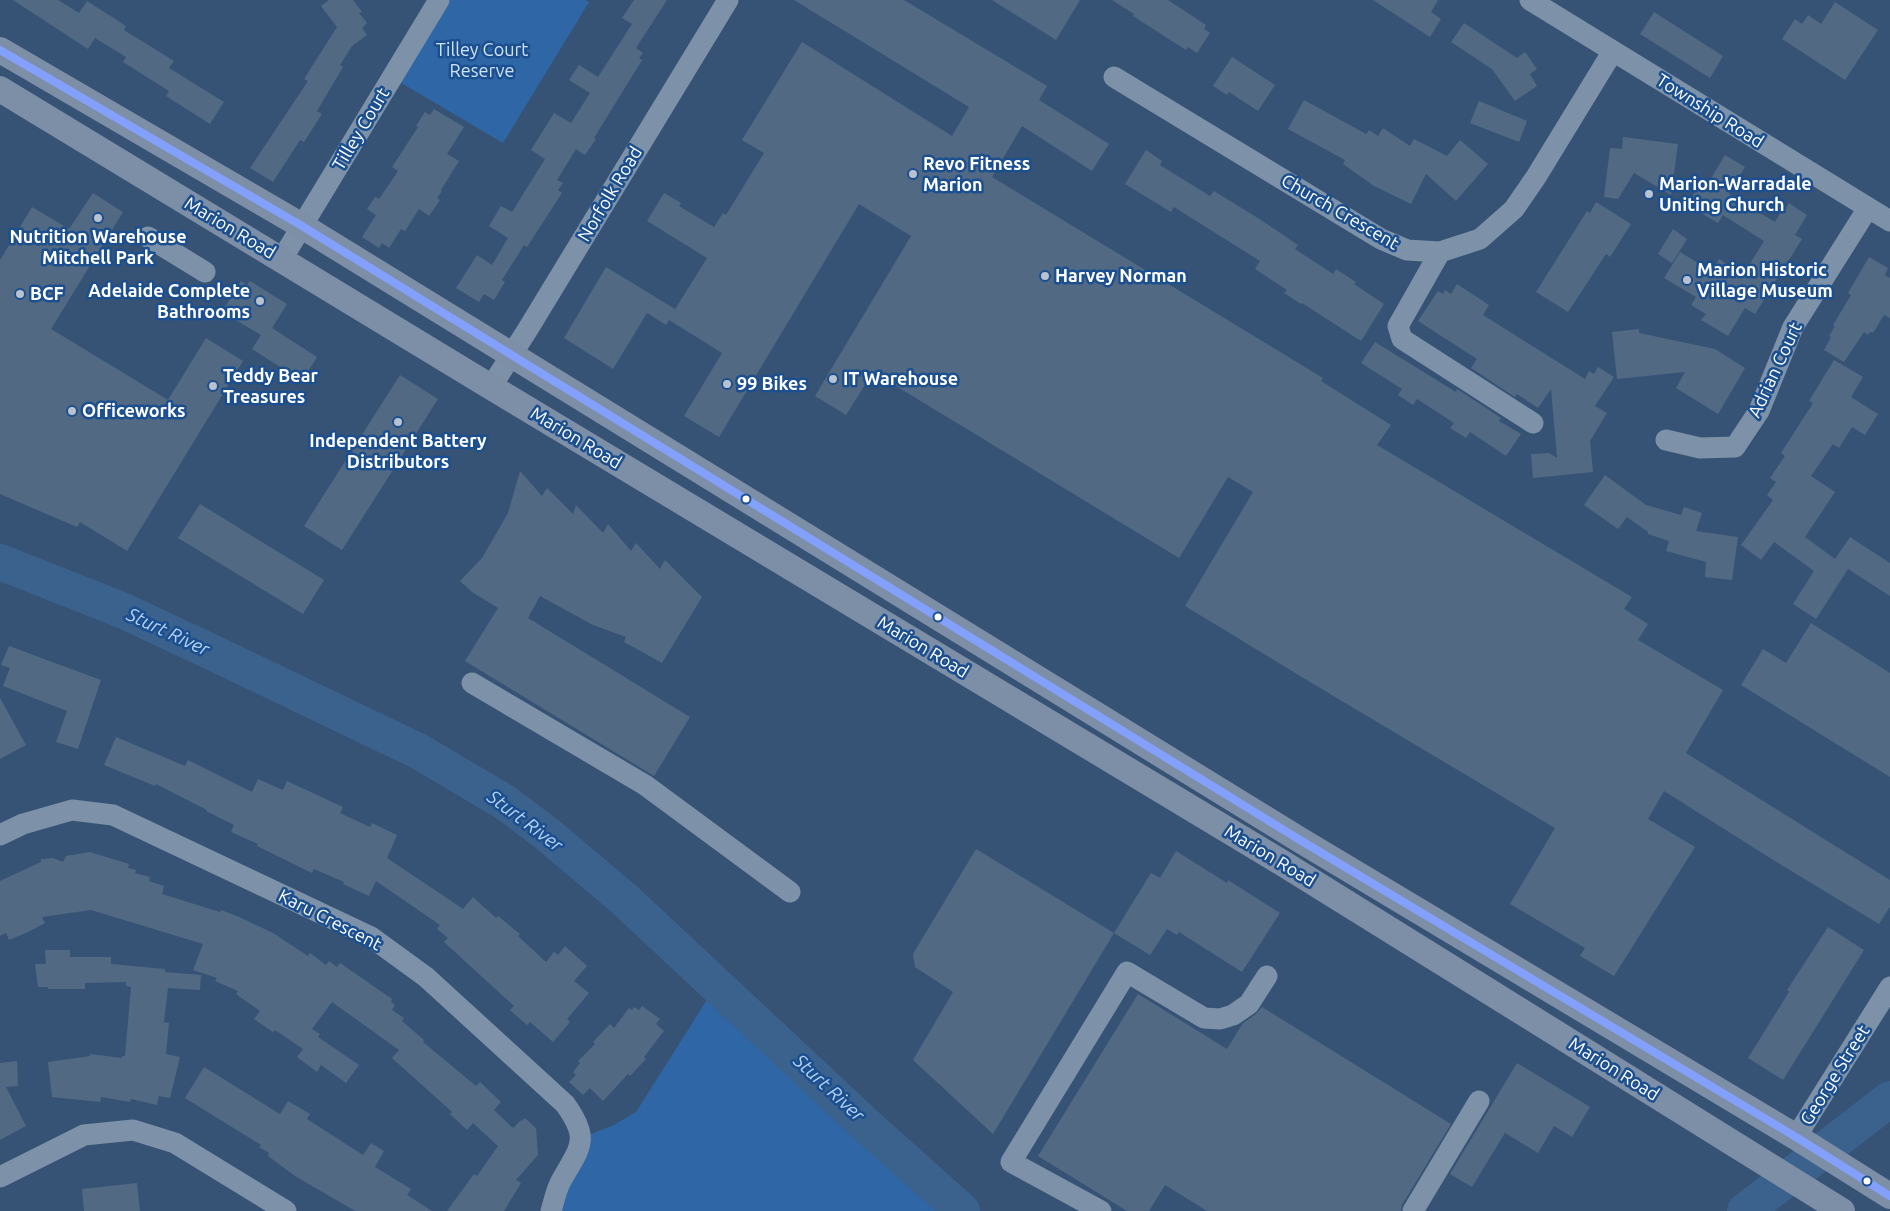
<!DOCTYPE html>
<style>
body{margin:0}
canvas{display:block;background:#365274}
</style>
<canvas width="1890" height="1211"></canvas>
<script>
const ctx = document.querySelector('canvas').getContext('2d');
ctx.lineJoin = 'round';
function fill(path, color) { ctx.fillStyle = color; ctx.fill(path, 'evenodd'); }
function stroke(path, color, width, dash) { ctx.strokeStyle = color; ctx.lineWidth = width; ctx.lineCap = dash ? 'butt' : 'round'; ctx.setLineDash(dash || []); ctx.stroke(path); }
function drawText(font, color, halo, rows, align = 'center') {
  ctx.font = font + ' Ubuntu,sans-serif'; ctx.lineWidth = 5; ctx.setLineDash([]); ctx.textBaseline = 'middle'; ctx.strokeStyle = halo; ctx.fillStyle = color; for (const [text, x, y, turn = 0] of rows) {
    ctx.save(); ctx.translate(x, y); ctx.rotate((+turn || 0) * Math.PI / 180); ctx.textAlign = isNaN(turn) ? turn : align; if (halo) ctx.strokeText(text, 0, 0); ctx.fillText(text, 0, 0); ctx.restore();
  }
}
const green = new Path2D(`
 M447,0h138l4,2 -86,141 -105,-62z
 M710,995l237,216h-389l30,-76 24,-9 24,-14z`);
const river = new Path2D(`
 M0,562l124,49 100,47 196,94 86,51 41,31 77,65 244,228 94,84
 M1745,1211l145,-112`);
const building = new Path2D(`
 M13,0h45l21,13 8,-12 39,25 -2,4 50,31 -5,7 55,34 -14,22 -44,-28 3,-5 -46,-29 3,-5 -31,-19 -7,11z
 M329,0h24l9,12 -3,1 8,10 -5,5 5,7 -15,11 -12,19 3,2 -26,44 5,3 -18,28 -4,-2 -27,42 -23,-14 58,-87 -4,-2 33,-52 -16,-21z
 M634,0h33l-31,48 7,5 -4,5 3,2 -48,78 2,1 -11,16 -9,-6 -19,31 6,3 -5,7 4,3 -35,54 -3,-2 -22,35 3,2 -11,18 -10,-6 -5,8 -23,-14 21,-33 15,10 16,-27 -19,-12 12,-20 11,6 33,-53 -14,-9 23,-37 17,10 19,-30 -21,-13 10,-15 19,12 34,-53 -10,-6z
 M794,0h110l143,86 -8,14 70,44 -17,27 -70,-45 -30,51 331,201 -2,3 70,44 -14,20 255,152 -8,12 24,15 -10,16 85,50 -37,63 204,127v27l-11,17 -101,-61 -114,-72 -16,28 47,28 -81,129 -34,-20 5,-8 -75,-44 45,-76 -245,-146 -125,-76 68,-114 -25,-15 -49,81 -306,-186 -27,43 -31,-19 96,-160 -52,-32 -140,233 -35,-21 38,-63 -53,-33 -3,5 -19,-12 -34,56 -49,-31 42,-71 69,42 -6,10 38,-61 -60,-37 17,-28 17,10 -2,3 35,21 9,-14 3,2 38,-62 -22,-13 60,-98 150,94 17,-29z
 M992,0h88l-24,40z
 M1112,0h56l38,25 -2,4 6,4 -13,20 -9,-6 -2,3 -53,-34 1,-2z
 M1373,0h65l-7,12 10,7 -11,18z
 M1835,2l43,28 -33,50 -63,-41 13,-20 7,5 6,-9 13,9z
 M1654,12l69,44 -13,22 -70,-44z
 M1464,23l53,35 8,-6 12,17 -7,5 7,12 -22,15 -23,-32 -41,-27z
 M1232,57l43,28 -17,26 -29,-19 -2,3 -14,-9z
 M1304,100l62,34 3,-4 9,6 5,-8 27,18 4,-7 33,17 13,-16 28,24 -32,37 -30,-27 -15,30 -37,-18 -31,-22 2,-4 -57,-31z
 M1479,101l48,20 -8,21 -49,-19z
 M434,109l30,18 -17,27 12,7 -18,29 1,1 -5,7 3,2 -11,16 -10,-7 -14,22 -4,-2 -12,19 -7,-5 -3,5 -17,-11 14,-22 -9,-6 8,-12 4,2 19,-28 -6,-4 26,-40 -2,-1 9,-14 5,3z
 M1623,137l55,7 -7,51 -37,-22 -16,26 -14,-2 6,-49 12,1z
 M1146,150l16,11 -2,4 50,31 4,-5 47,29 37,25 -3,4 38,25 3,-5 20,13 -2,2 30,20 -23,37 -59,-38 -1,1 -17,-11 3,-3 -32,-21 5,-8 -86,-54 -3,5 -46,-28z
 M1725,155l20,12 -16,27 46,28 7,-12 2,1 5,-8 18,12 -12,20 7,4 -47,75 -10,-6 -17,28 -27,-16 5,-6 -15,-9 5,-8 -32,-19 16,-26 31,19 8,-12 24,16 21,-34 -41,-26 -5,8 -31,-18 11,-18 6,3z
 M93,193l30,19 -72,117 117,71 38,-62 37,23 -116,190 -47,-29 -3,5 -77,-33v-234l32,-53 37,22z
 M1596,202l35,22 -21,33 -4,-3 -38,58 -32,-20 51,-81 3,2z
 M1673,229l14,10 -15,24 -14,-9z
 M1869,257l19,11 -3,7 5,3v40l-6,-3 -11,18 -3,-1 -2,3 -4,-3 -20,30 -20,-12 7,-13 -2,-1 6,-10 -2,-1 18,-30 -3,-2z
 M241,281l6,4 3,-4 37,23 -15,24 45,29 -15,24 -50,-32 9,-14 -39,-23z
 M1457,284l32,21 -6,10 102,64 4,-8 5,3 4,-7 16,10 -19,29 12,7 -17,28 3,31 -60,6 -2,-24 18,-1 8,5 -6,-69 -13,19 -21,-14 -2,3 -44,-29 6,-9 -59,-38 20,-30 5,3 2,-4 6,4z
 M1639,329v4l76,16 30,19 -27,46 -42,-26 9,-16 -68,7 -5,-47z
 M1375,342l81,50 1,-3 44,29 -2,3 22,13 -15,22 -36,-24 -4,6 -16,-10 4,-5 -37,-24 -4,6 -15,-10 4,-6 -41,-26z
 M1834,360l29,17 -12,20 27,17 -13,21 -13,-8 -13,21 -6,-4 -22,32 24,16 -30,45 30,22 15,-22 40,26v33l-42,-27 -32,50 -23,-15 21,-33 -40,-29 -13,18 -20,-15 32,-45 -6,-5 9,-13 -6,-4 15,-22 -4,-3 32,-50 -4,-2z
 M400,375l38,24 -96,151 -38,-24z
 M520,471l22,25 5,-8 26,26 3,-9 27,28 5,-9 23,27 5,-8 24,26 5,-9 37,37 -40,66 -38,-21 2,-5 -33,-12 -53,-29 -12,22 162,99 -36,59 -189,-115 33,-53 -26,-16 -12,-11 22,-23 26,-45z
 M1605,475l41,30 35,10 3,-8 18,6 -6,18 42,6 -6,43 -27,-3 1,-15 -40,-11 3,-10 -21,-7v-2l-21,-15 -9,12 -34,-24z
 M200,504l124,76 -21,34 -125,-76z
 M1811,623l79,50v104l-149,-92 22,-36 23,14z
 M9,646l92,34 -23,69 -22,-7 11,-31 -64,-25 7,-18 -9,-3z
 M0,698l26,47 -26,14z
 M116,737l69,29 3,-6 64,32 6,-13 25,11 4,-9 56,26 -3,6 30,14 2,-4 25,12 -10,23 76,51 10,-12 23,21 2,-2 22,18 -2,2 28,26 8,-10 4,3 7,-9 22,20 -13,15 15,12 -22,26 3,3 -17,20 -23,-20 -3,3 -17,-15 4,-4 -70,-64 4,-4 -11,-9 3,-4 -64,-44 -7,15 -26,-12 1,-2 -30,-13 -2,4 -55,-27 1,-2 -27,-12 3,-7 -28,-14 1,-1 -51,-26 -1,2 -51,-21z
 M976,849l138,84 -121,201 -80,-74 40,-68 -38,-25 -2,-13z
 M1176,851l51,32 1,-3 52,33 -38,59 -63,-40 -2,3 -10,-6 -17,26 -36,-22 37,-60 9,5z
 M90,852l39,12 -1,4 8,2 -1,3 15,4 -1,4 15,5 -2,8 58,18 1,-2 16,6 36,17 35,23 2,-3 16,12 3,-4 8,6 3,-4 52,36 -1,3 4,3 -3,5 12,8 -2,3 22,19 -1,2 53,44 4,-4 21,20 -7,8 19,18 8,-8 1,1 3,-3 11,10 2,27 -22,25 5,3 -17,28h-57l27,-37 3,2 21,-30 -25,-23 -6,7 -17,-16 2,-2 -60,-54 7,-8 -67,-48 -20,27 8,5 -2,3 41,28 -13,18 -25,-18 -4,7 -20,-15 6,-8 -28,-19 -2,2 -19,-13 6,-8 -24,-17 2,-3 -23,-10 2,-3 -24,-8 10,-26 -112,-34 -49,7 3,6 -17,9 -19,8 -3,-7 -6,3v-55l41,-19v-3l12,-1 10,4 3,-6z
 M1828,927l36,23 -81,130 -35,-22 41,-66 -2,-2z
 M45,950h25v7h41v7l54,5v3l36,3 -1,15 -32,-2 -4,34 5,1 -3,31 14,3 -10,41 -11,-2 -2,9 -26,-6 -1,3 -29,-5 -1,5 -48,-5 -4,-35 42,-6v-2l32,4v-2h3l6,-69 -5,-1v-4l-41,1v6h-37v-2h-10l-3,-23h11z
 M1138,994l89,55 16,-26 13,-9 6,-7 189,117 -49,81 -1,6h-194l-42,-26 -16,26h-22l-89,-55z
 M642,1006l18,13 -4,5 8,7 -20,26 2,2 -16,17 -2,-2 -25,27 -13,-13 -7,7 -14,-13 7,-7 -3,-3 7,-9 -2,-2 17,-17 -2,-2 17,-18 4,4 15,-20 3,2 2,-3 5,3z
 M17,1061l1,25 -12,1 20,39 -26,14v-77z
 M1517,1063l73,44 -18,30 -18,-11 -16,27 -33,-20 -33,54 -22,-13z
 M204,1067l76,47 8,-13 22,13 -3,5 56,36 8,-12 13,8 -9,16 36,22 -4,6 25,16h-77l-60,-35 -27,-20 1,-3 -10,-6 2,-2 -76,-47z
 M137,1183l3,28h-56l-2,-22z`);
const minor = new Path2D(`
 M1530,0l360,221
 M1114,77l267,162 26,11 33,2 40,-13 34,-30 22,-32 77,-126
 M148,237l57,35
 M1440,252l-42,74 4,13 131,84
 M282,259l157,-259
 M491,387l37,-58 200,-329
 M1666,440l34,8 35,-1 24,-36 34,-84 75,-119
 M472,683l173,102 145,107
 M0,835l23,-11 49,-14 41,5 258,122 55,40 139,127c26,36 15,43 -4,77 -5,9 -7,20 -10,30
 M1796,1137l94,-150
 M0,1177l84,-42 49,-5 42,13 111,68
 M1101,1211l-90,-49 116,-190 77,46 16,1 13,-4 16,-11 18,-28
 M1413,1211l66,-110`);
const major = new Path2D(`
 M0,50l302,176 998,614 496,297 94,59
 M0,89l491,298 793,477 558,347`);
const bus1 = new Path2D(`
 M0,50l302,176 998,614 496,297 94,59`);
const markers = [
 [913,174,5,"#b9c2ce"],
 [1649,194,5,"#b9c2ce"],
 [98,218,5,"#b9c2ce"],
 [1045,276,5,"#b9c2ce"],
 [1687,280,5,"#b9c2ce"],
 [20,294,5,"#b9c2ce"],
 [260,301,5,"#b9c2ce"],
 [833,379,5,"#b9c2ce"],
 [727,384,5,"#b9c2ce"],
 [213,386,5,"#b9c2ce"],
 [72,411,5,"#b9c2ce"],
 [398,422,5,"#b9c2ce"],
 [746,499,4.5,"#fff"],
 [938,617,4.5,"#fff"],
 [1867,1181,4.5,"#fff"]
];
const parkNames = [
 ["Tilley Court",482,50],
 ["Reserve",482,71]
];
const streetNames = [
 ["Township Road",1710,111,32],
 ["Tilley Court",361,129,-59],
 ["Norfolk Road",610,194,-59],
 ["Church Crescent",1340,212,30],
 ["Marion Road",230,228,31],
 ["Adrian Court",1775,370,-65],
 ["Marion Road",576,438,31],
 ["Marion Road",923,647,31],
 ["Marion Road",1270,856,31],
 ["Karu Crescent",330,920,27],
 ["Marion Road",1614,1069,32],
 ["George Street",1835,1075,-58]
];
const poiNames = [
 ["Revo Fitness",923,164],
 ["Marion",923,185],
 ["Marion-Warradale",1659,184],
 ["Uniting Church",1659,205],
 ["Nutrition Warehouse",98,237,"center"],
 ["Mitchell Park",98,258,"center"],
 ["Marion Historic",1697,270],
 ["Village Museum",1697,291],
 ["Harvey Norman",1055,276],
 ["Adelaide Complete",250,291,"right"],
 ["Bathrooms",250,312,"right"],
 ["BCF",30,294],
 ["Teddy Bear",223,376],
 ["Treasures",223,397],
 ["IT Warehouse",843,379],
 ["99 Bikes",737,384],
 ["Officeworks",82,411],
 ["Independent Battery",398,441,"center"],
 ["Distributors",398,462,"center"]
];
const waterNames = [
 ["Sturt River",168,632,25],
 ["Sturt River",525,821,37],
 ["Sturt River",829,1088,43]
];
fill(green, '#2f66a5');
stroke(river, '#3b618d', 36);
fill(building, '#526984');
stroke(minor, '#7d92a8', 21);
stroke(major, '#7d8ea7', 26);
stroke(bus1, '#83a1fc', 8);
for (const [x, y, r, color] of markers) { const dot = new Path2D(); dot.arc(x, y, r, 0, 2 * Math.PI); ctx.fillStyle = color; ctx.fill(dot); stroke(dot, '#1b4f8f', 2); }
drawText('18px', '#cfe3fa', '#1b4f8f', parkNames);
drawText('18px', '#fff', '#1b4f8f', streetNames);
drawText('bold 18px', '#fff', '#1b4f8f', poiNames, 'left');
drawText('italic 19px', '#b5d3f5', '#1b4f8f', waterNames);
</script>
